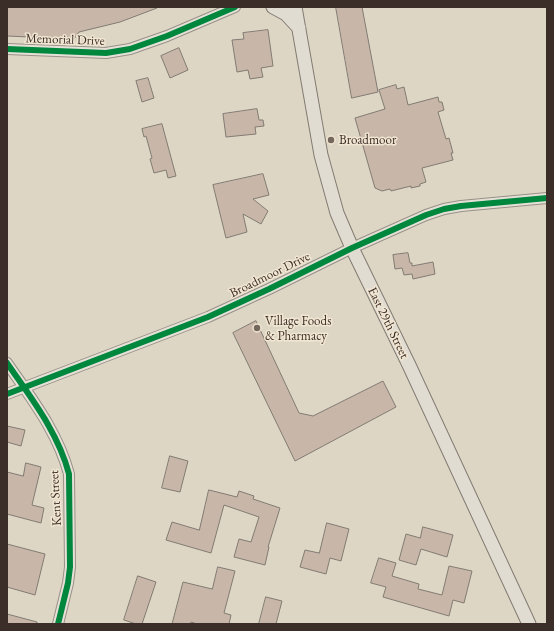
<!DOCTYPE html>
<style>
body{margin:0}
#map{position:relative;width:554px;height:631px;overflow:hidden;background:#ded6c4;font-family:"EB Garamond",serif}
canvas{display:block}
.frame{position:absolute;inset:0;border:8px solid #3b2d27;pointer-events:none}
</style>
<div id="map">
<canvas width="554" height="631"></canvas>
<div class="frame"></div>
</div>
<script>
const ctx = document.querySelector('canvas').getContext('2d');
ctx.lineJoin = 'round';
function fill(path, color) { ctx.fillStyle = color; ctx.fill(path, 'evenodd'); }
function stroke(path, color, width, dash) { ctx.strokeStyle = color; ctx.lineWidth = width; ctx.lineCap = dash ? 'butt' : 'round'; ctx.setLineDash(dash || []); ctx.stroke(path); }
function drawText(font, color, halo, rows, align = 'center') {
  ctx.font = font + ' "EB Garamond",serif'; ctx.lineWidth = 3; ctx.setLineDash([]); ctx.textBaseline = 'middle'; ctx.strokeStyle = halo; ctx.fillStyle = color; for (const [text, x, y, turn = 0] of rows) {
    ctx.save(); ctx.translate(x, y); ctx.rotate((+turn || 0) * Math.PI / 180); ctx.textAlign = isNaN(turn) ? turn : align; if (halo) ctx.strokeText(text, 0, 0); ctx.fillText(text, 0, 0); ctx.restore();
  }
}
const building = new Path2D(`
 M7,7h150v1l-37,14 -41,10 -5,7 -67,-3z
 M336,7h26l16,85 -26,6z
 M268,30l5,36 -12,2 2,9 -13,2 -2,-9 -11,2 -5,-32 12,-1 -1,-6z
 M179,48l9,22 -18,8 -9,-22z
 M148,78l6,20 -12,4 -6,-21z
 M396,85l1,4 7,-2 4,18 30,-8 1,5h3l2,8 -6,2 8,27 3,-1 4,15h-2l2,7 -31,8 4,14 -6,2v2l-9,2v-2l-20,5 -1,-2 -8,2 -7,-3 -20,-70 30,-9 -6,-19z
 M257,109l2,11h4l1,6 -9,1 1,7 -30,3 -3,-23z
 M162,124l14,52 -8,2 -2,-8 -12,3 -4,-14 2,-1 -6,-22 -2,1 -2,-8z
 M263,174l6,21 -16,4 15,12 -7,13 -18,-10 4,18 -21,6 -13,-53z
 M408,253l2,10h2v3l21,-4 2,12 -22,5 -1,-5 -8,1 -2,-7 -7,1 -2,-14z
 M256,321l43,92 14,3 70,-35 13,26 -101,54 -62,-128z
 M7,426l18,4 -4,16 -14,-4z
 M170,456l18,5 -8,31 -18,-4z
 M26,463l15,4 -9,38 12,3 -3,15 -34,-9v-42l16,4z
 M209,490l28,7 2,-6 15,5 -1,3 27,9 -12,39h1l-4,18 -31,-8 5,-18 12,3 8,-25 -35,-12 -13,48 -45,-13 6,-18 27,8z
 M327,523l22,6 -8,32 -11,-3 -4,16 -26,-7 5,-17 14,3z
 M423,527l30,8 -6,22 -26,-8 -5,16 -17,-5 7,-26 14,4z
 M7,544l38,10 -10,41 -28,-8z
 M379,558l17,5 -4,13 27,8 -1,5 24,6 7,-29 23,5 -8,32 -11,-3 -4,16 -66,-19 3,-10 -15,-4z
 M218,567l17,4 -11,42 7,2 -2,9h-32l-6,-2 -1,2h-18l11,-42 29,7z
 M138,576l18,6 -14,42h-6l-12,-4z
 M266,597l16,4 -6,23h-17z
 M7,614l30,8v2h-30z`);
const minor = new Path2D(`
 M7,49l99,4 24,-4 37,-13 68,-29
 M7,363c24,35 51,69 62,111l1,93 -2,16 -10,41
 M7,394l201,-77 61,-28 83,-41 74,-33 18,-6 17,-3 86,-8`);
const major = new Path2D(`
 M273,7l13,7 13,14
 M295,7l26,148 16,58 15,35 57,117 120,259`);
const cycleway = new Path2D(`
 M7,49l99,4 24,-4 37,-13 68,-29
 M7,363c24,35 51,69 62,111l1,93 -2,16 -10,41
 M7,394l201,-77 61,-28 83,-41 74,-33 18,-6 17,-3 86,-8`);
const markers = [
 [331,140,4,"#74685e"],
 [257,328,4,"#74685e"]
];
const streetNames = [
 ["Memorial Drive",65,40,2],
 ["Broadmoor Drive",270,275,-26],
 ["East 29th Street",388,323,64],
 ["Kent Street",56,498,-93]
];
const poiNames = [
 ["Broadmoor",339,140],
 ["Village Foods",265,321],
 ["& Pharmacy",265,336]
];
fill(building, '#c8b7a8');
stroke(building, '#817b72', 1);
stroke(minor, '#989186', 12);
stroke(major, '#817b72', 15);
stroke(minor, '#e6e1d8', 10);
stroke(major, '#e1dcd2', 13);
stroke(cycleway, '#00873e', 6);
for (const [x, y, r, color] of markers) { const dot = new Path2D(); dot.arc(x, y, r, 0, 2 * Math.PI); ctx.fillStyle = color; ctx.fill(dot); stroke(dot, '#f1e6d2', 1.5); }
drawText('13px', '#3b2d27', '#f1e6d2', streetNames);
drawText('13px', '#3b2d27', '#f1e6d2', poiNames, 'left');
</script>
